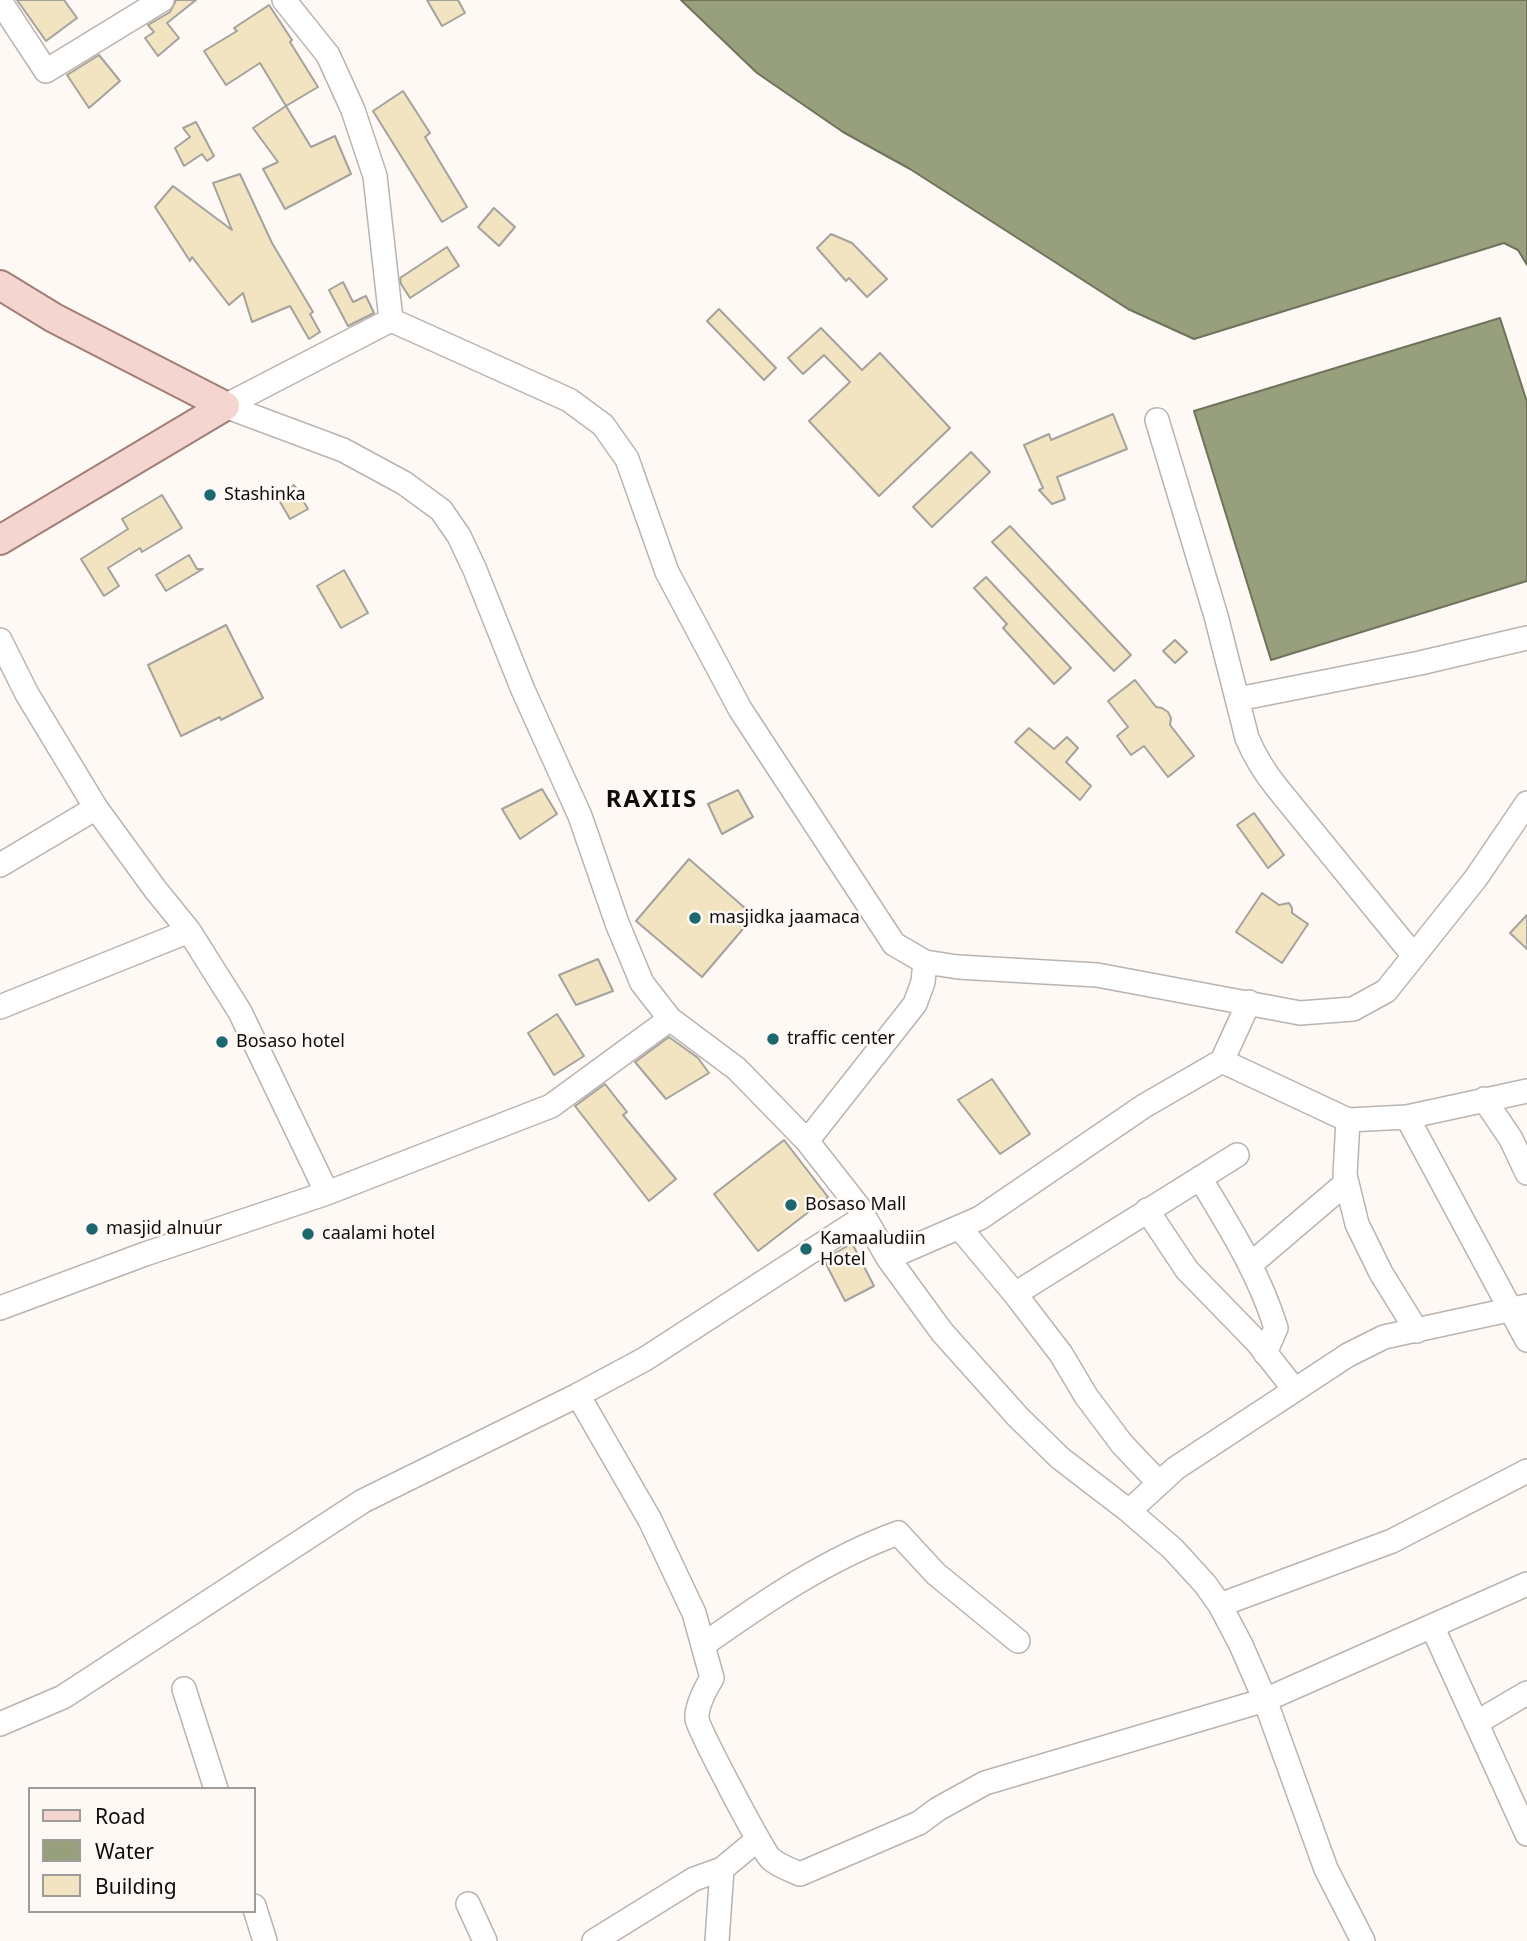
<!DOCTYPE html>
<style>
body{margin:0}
#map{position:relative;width:1527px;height:1941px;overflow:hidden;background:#fef9f5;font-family:"Noto Sans",sans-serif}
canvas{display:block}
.legend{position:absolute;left:28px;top:1787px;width:228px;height:126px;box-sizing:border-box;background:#fef9f5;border:2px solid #9e9b98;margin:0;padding:9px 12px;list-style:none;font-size:21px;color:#0f0d0c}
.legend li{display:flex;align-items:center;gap:14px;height:35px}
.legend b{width:35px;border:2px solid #9e9b98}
</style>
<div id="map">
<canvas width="1527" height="1941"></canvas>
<ul class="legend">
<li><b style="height:9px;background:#f5d5cf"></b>Road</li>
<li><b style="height:19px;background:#989f7d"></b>Water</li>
<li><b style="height:19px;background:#f2e4c1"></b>Building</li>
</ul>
</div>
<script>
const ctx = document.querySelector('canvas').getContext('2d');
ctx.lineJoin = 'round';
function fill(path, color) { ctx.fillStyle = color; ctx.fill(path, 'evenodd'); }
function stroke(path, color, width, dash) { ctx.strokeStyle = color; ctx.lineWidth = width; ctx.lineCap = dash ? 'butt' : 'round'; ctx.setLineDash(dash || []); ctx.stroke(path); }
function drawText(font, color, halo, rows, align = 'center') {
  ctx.font = font + ' "Noto Sans",sans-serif'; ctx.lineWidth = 5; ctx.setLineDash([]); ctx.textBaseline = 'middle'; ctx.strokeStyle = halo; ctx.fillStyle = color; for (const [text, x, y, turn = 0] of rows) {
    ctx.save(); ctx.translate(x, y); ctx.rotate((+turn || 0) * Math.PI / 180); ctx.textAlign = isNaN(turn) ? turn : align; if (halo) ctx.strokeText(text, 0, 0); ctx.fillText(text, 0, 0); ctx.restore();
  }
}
const water = new Path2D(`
 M681,0h846v265l-9,-15 -14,-7 -310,96 -66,-30 -218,-140 -67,-37 -86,-59z
 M1500,318l27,84v179l-256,79 -77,-249z`);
const building = new Path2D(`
 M17,0h47l13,18 -31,23z
 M176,0h20l-29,23 12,15 -21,18 -13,-18 9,-6 -6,-7 22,-13z
 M427,0h31l7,13 -23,13z
 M269,5l23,35 -2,2 28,45 -32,19 -26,-43 -34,22 -22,-34 33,-20 -3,-3z
 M99,55l21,26 -31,27 -22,-33z
 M403,91l27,42 -5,4 42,70 -25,15 -69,-111z
 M286,106l25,41 24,-11 16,38 -66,35 -22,-40 15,-7 -25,-34z
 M196,122l18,34 -7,5 -5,-7 -18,12 -9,-18 15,-11 -7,-9z
 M240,174l32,69 41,69 -3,2 10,18 -11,7 -19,-33 -38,16 -9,-29 -14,12 -37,-48 -2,4 -35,-54 18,-21 59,44 -19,-47z
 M494,208l21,19 -16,19 -21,-19z
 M831,234l21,9 35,36 -20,18 -18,-19 -3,3 -29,-33z
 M447,247l12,19 -49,32 -9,-14 -1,-6z
 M343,282l10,20 13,-6 8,17 -26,13 -19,-36z
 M719,309l57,59 -12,12 -57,-59z
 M821,328l41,42 18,-17 70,75 -71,68 -70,-75 41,-39 -26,-27 -21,19 -15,-16z
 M1113,414l14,35 -70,28 8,22 -13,5 -13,-14 4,-2 -19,-43 25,-11 2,6z
 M971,452l19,20 -58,55 -19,-20z
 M294,485l14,24 -18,10 -14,-24z
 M162,495l20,33 -40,24 -2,-4 -32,20 11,18 -15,10 -23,-37 47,-30 -6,-10z
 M1010,526l121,129 -17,16 -122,-129z
 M189,555l8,14h6l-37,22 -10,-16z
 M344,570l24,43 -27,15 -24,-42z
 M986,577l85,91 -17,16 -51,-56 4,-4 -33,-36z
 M226,625l37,73 -42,22 -1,-3 -39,19 -33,-71z
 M1175,640l12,12 -12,11 -12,-12z
 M1135,680l21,27 6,1 6,4 3,6 -1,7 24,31 -26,21 -24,-31 -13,9 -14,-19 11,-9 -20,-26z
 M1029,728l25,21 13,-12 11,11 -12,14 25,24 -11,14 -65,-58z
 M542,789l15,25 -37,25 -18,-30z
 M738,790l15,27 -31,17 -14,-30z
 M1254,813l30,42 -16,13 -31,-43z
 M689,859l65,57 -52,61 -66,-56z
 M1262,893l17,12 10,-2 3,5v5l16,11 -26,39 -46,-31z
 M1527,915v34l-17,-16z
 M598,959l15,32 -37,14 -17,-30z
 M557,1014l27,42 -30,19 -26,-42z
 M669,1037l29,21 11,15 -43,26 -31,-37z
 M992,1079l38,55 -30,20 -42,-54z
 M605,1084l22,28 -4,3 53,64 -27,22 -74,-95z
 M784,1140l44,57 -70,54 -44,-57z
 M852,1243l22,43 -29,15 -21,-41z`);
const minor = new Path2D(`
 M284,0l44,55 25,55 22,66 16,144
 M0,1l46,70 116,-71
 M391,320l178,80 34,25 24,34 40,113 73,137 154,235 31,18 33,5 139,8 203,38 53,-4 33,-18 90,-113 51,-75
 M225,406l118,44 61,33 37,27 18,26 16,34 48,120 57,126 37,107 25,60 28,36 67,50 70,72 51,65 30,52 54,74 76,85 42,41 69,53 44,38 32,35 15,21 21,40 24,55 61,169 37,72
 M225,406l166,-86
 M1157,420l59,196 31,122c8,19 18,35 31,51l136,167
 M0,640l27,54 69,114 59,81 34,42 51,81 87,181
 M1238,699l182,-36 107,-25
 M0,865l96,-57
 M0,1007l189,-76
 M1222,1061l126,59 59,-3 120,-26
 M1484,1099l27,40 16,34
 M1407,1117l120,223
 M1348,1120l-3,55 12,49 24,49 36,58
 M807,1141l108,-137 8,-22 2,-20
 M1200,1178c29,48 59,95 76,150l-11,25
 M1147,1210l40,60 70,72 37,47
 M959,1227l56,67 46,60 25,42 36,48 37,39
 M888,1258l92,-40 164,-112 78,-45 27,-59
 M1251,1264l95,-81
 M1015,1294l222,-139
 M0,1308l145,-54 182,-61 224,-87 119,-87
 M578,1395l72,125 44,93 18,65c-6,10 -16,28 -15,41 2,11 66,134 74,140 8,7 20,11 29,15l119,-51 19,-14 47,-26 280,-83 262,-116
 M1129,1511l47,-43 172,-113 36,-18 143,-31
 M1220,1605l172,-64 135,-70
 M1432,1626l95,208
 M703,1645c61,-43 124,-86 195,-112l38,41 82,67
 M184,1689l32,100
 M1476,1723l51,-30
 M0,1724l63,-27 300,-196 215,-106 67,-36 219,-142
 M468,1904l17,37
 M254,1906l11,35
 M594,1941l100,-62 28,-10
 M717,1941l5,-72 35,-29`);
const major = new Path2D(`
 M0,285l54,33 171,88
 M0,540l225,-134`);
const markers = [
 [210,495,7,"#1b686f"],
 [695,918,7,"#1b686f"],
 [773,1039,7,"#1b686f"],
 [222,1042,7,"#1b686f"],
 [791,1205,7,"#1b686f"],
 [92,1229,7,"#1b686f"],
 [308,1234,7,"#1b686f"],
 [806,1249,7,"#1b686f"]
];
const poiNames = [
 ["Stashinka",224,495],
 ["masjidka jaamaca",709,918],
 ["traffic center",787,1039],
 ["Bosaso hotel",236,1042],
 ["Bosaso Mall",805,1205],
 ["masjid alnuur",106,1229],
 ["caalami hotel",322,1234],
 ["Kamaaludiin",820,1239],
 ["Hotel",820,1260]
];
const districtNames = [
 ["RAXIIS",652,800]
];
fill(water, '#989f7d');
stroke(water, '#6f735b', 2);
fill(building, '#f2e4c1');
stroke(building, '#a4a29d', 2);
stroke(minor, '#b9b4b0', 26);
stroke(major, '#a17d76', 32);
stroke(minor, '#fff', 23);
stroke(major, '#f5d5cf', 28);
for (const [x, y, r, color] of markers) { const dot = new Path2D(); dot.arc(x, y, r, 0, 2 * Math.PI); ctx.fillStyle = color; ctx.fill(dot); stroke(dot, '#fef9f5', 2.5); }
drawText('18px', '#0f0d0c', '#fef9f5', poiNames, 'left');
ctx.letterSpacing = '2px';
drawText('bold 24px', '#0f0d0c', '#fef9f5', districtNames);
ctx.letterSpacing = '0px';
</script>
